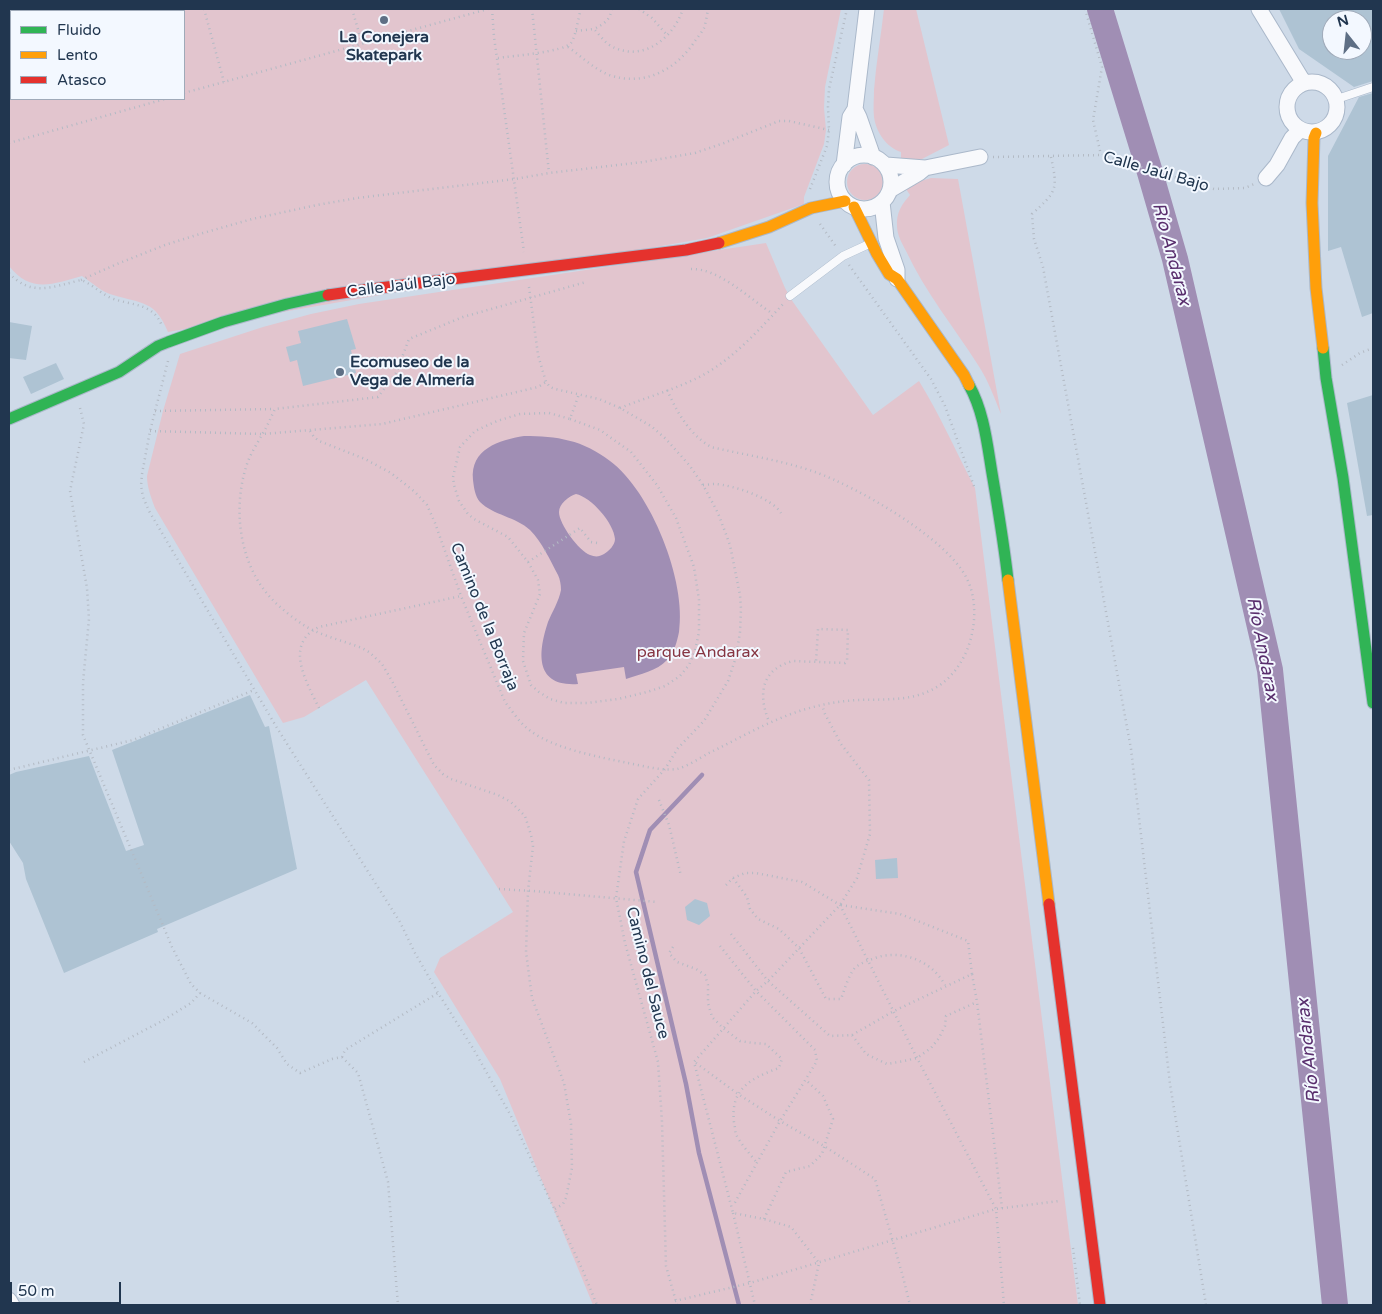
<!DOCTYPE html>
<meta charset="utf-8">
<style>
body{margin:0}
#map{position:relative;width:1382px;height:1314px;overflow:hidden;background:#cedae8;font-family:"Varela Round",sans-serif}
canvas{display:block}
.frame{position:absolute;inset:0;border:10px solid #21364f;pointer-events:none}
.legend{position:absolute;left:10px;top:10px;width:175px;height:90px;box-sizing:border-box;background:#f3f8ff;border:1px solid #9faab9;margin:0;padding:6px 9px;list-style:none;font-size:15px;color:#21364f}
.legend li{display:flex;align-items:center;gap:10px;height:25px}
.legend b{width:25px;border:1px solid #9faab9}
.north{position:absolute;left:1322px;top:10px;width:50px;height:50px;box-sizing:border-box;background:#f3f8ff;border:1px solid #9faab9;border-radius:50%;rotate:344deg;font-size:14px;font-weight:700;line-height:20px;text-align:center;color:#21364f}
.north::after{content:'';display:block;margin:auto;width:18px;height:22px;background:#5e6f85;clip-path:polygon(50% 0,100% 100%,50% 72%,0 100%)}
.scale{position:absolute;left:10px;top:1282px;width:111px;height:22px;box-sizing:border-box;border:2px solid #21364f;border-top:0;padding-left:6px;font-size:15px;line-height:18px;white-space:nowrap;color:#21364f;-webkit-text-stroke:4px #f3f8ff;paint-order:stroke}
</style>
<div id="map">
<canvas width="1382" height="1314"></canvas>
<div class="frame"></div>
<ul class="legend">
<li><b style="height:6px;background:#30b455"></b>Fluido</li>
<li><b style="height:6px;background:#ff9f0a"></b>Lento</li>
<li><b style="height:6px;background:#e5322d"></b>Atasco</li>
</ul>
<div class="north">N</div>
<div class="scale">50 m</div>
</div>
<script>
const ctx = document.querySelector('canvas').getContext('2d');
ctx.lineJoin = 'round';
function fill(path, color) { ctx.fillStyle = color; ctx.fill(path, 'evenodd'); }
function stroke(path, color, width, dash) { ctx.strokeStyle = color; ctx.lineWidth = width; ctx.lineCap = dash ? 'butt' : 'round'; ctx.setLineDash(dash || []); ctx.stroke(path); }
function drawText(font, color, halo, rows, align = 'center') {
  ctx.font = font + ' "Varela Round",sans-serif'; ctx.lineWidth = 4; ctx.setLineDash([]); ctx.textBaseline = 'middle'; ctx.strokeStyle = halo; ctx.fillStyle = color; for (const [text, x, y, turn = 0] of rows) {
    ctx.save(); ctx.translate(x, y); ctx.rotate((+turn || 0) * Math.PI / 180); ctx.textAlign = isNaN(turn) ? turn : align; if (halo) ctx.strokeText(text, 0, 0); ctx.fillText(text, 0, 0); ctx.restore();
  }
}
const green = new Path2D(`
 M9,9h832l-16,78 -1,21 2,22 -2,14 -20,53v7l-97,34 -539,94c-13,-32 -26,-28 -55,-37 -10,-2 -22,-13 -31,-19 -29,8 -51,18 -73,-10zM11,11h173v88h-173z
 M884,9h32l33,136 -27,14 -21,1v-8c-15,-5 -25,-20 -27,-35 -1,-9 0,-18 0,-27 2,-27 7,-54 10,-81z
 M847 182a18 18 0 1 1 36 0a18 18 0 1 1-36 0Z
 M931,178l27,1 43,235c-7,-17 -13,-34 -23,-49 -24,-38 -53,-73 -72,-114 -4,-8 -9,-16 -9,-25 -1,-13 5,-22 13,-31l-4,-6 5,-5z
 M766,243l19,45 8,14 80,113 46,-34c21,34 37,71 56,107l103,817h-485l-93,-226 -66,-107 6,-14 73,-46 -147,-232 -62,37 -21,6 -128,-215c-4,-11 -8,-21 -8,-32l16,-65 17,-57 83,-27 48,-13 48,-10z`);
const water = new Path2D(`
 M524,436c33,0 59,4 86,25 41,30 77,121 69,171 -2,10 -5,21 -12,28 -10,11 -27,14 -41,19l-2,-12 -48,7 2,10c-44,3 -40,-32 -30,-62 4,-10 11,-21 13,-32 0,-5 -1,-11 -3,-15 -8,-15 -16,-33 -28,-45 -14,-13 -37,-15 -50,-28 -5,-6 -6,-14 -7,-22 -3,-31 26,-40 51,-44zM576,494c15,3 38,29 39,45 0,6 -6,12 -11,15 -5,3 -9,3 -14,1 -11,-4 -31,-31 -31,-43 0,-8 10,-16 17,-18z`);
const stream = new Path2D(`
 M702,775l-52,55 -14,42 50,212 13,69 40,152`);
const river = new Path2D(`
 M1100,9l49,160 26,90 95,411 65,635`);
const building = new Path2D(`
 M1279,9h94v72l-19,6 -55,-38zM1332,20h30v30h-30z
 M1373,93v220l-11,4 -21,-70 -13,4v-95l31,-59z
 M347,319l9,30 -5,1 5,23 -53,13 -6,-26 -7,2 -4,-15 15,-4 -3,-12z
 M9,322l23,4 -6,34 -17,-2z
 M56,363l8,16 -33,15 -8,-17z
 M1373,395v120l-6,1 -20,-113z
 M250,695l15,32 4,-1 28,143 -140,60 1,3 -94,41 -38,-94 -3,-16 -14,-22v-66l7,-3 73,-16 37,95 18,-6 -32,-95z
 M897,858l1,20 -22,1 -1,-19z
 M695,899l12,4 3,13 -11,9 -12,-5 -2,-13z`);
const path = new Path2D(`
 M204,9l20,73
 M352,9l10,34
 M492,9l2,28 30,215
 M532,9l17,164
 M612,9c-2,11 -8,15 -18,20 5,5 10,13 17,17 31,17 62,-7 72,-37
 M639,9l13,9 15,17
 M1085,9l17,58 -9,53 8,35
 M576,31l18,-2
 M568,47c13,9 26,22 41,28 35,12 67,-5 86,-34 3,-4 7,-9 9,-13 2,-6 3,-13 4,-19
 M498,58c13,-2 66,-6 73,-15 5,-7 7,-25 10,-34
 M184,93l304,-84
 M9,143l156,-44
 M993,157l108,-2 113,34 31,-1 9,-4
 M1051,157c7,33 6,34 -19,57l2,25 9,28 88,482 39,335 36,221
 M810,189l17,-43 2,-16 -1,-23 1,-18 18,-80
 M820,224l17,24
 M849,265l82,114 14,27 30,83
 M691,269c28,-1 59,30 82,45
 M9,273c22,24 43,14 72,7 11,4 19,13 30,18 20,8 42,4 51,28
 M81,280l36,-16 48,-19 38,-12 49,-14 65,-14 40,-7 158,-19 34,-6 94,-11 52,-9 29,-10 55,-22h10l40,9
 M529,287l9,68 8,27 4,5 5,2 44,10 21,9 31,18 15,13 24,27 13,19 15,28 12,32 10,50 1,14 -1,23 -4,25 -8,24 -24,40 -26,27 -13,21 -27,30 -14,42 -8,57 9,45 33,119 4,60 4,144 11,39
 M168,361l-18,70 -8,43 -1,12 2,11 6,14 128,217 123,194 15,31 23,40 36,57 37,66 72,155 14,34
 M1342,365l18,-12 13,-5
 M80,408l4,16 -14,67 17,97 2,31 -6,63v53l89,212 19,37 9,9 52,30 25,25 10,16 13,9 32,-14 10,-2 3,-7 93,-57
 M620,408c27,-11 57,-19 83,-33 31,-17 57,-46 81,-72
 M155,411l120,-2
 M570,419l30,11 31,22 26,33 19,33 18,49 5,33v32l-4,19 -6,14 -9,11 -15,10 -18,6 -29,7 -31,4h-23l-14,-4 -11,-7 -8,-7 -8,-24 1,-28 16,-39 -2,-14 -10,-18 -20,-25 -34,-18 -6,-5 -9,-13 -5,-16 -1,-8 7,-30 15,-16 22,-10 23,-7 29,-1 21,6 9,-25
 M150,431l113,3 119,-10 156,-37 8,-5
 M310,431l4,6 5,4 46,18 26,14 24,19 12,13 8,18 26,73 44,106c8,10 16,23 27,30 24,17 67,25 96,31 16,3 33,8 49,6 9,-2 23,-11 32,-16 31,-15 63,-34 97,-44 17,-5 34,-8 52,-9 28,-1 57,2 82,-15 21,-15 32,-40 34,-65 1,-15 -1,-30 -8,-43 -21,-40 -109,-90 -151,-105 -34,-12 -70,-17 -104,-25 -22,-13 -34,-35 -44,-57
 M703,485c4,0 8,-1 12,-1 18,1 57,14 66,29
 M528,562l52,-34 11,14 6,1
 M319,708c-12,-25 -36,-64 0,-81l142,-31
 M768,719c-10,-26 -6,-50 25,-58l52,2 2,-2 1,-31 -30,-1 -2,33
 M9,770l124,-30 121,-50
 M659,800l10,25 12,51
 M733,878l14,19 3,12 8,10 21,10 20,19 27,51h15c3,-8 9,-28 15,-32 6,-5 14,-7 22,-10 25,-7 54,4 67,28
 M726,885l7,-7 12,-5h11l46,9 38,23 77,153 79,151 8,96
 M499,889l34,2 124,11
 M841,905l59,9 68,27 4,33
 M731,934l37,47 62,55 22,-1 14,19 21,10 17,-3 13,-3 14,-10 8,-10 6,-12 1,-10 31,-14
 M720,946l36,45 59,59 2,11 -37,60 -47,85
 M673,947l-4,6 8,9 19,7 9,6 3,10v18l4,14 11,11 17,13 13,2 13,1 16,15 -3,9c-28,10 -49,21 -45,54 1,4 1,9 2,12 3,8 15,21 21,29
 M852,1035l42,-24 78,-37 5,28 25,206
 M342,1057l16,16 30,109 10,123
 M84,1062l78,-41 29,-18 9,-10
 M696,1063l42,31 42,27 44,25 51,33 28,98 7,28
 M555,1209l8,-5 3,-6 6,-30 -1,-44 -7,-41 -32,-85 -6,-46 2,-61 5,-45 -2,-11 -6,-19 -14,-14 -13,-7 -47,-16 -8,-5 -9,-9 -42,-84 -10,-17 -13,-12 -7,-4c-18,-7 -40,-12 -57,-22 -12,-8 -25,-18 -35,-29 -31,-34 -37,-88 -24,-130 4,-13 11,-23 17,-34 5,-8 8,-16 12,-24l103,-12 18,-24 13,-34 54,-22 123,-35
 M733,1213l22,92
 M764,1219l22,-47 24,-6 12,-12 11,-35 -10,-23 -17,-16
 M1073,1248l7,57
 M675,1301l75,-18 246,-74 63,-8
 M810,1305l9,-42 -28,-36 -27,-8 -31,-6 -39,-151 62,-71 12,-10 72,-76 17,-27 13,-44 -1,-54 -28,-36 -16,-30 -3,-9`);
const lane = new Path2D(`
 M1337,99l36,-12
 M790,296l53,-40 26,-12`);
const street = new Path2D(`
 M1259,9l45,74
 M1287 107a25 25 0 1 1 50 0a25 25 0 1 1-50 0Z
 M855,109l4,8 14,40
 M837 182a27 27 0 1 1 54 0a27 27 0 1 1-54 0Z
 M844,165l6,-48 5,-8 12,-100
 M886,165l39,3 55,-11
 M1266,178l11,-13 15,-27 8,-8
 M890,190l29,-17 6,-5
 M882,202l4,36 11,32v9
 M9,1300l3,5`);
const fast = new Path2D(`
 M1323,348l3,30 17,100 30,225
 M969,385c15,27 18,58 23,88 6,36 12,71 16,107
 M9,419l110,-47 39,-26 10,-4 55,-20 64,-18 41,-9`);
const slow = new Path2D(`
 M1316,133l-2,5 -2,65 4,85 7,60
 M854,207l23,47 12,20 8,5 67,96 5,10
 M719,243l50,-16 42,-19 34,-7
 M1008,580l41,324`);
const jam = new Path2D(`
 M328,295l35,-5 323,-40 33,-7
 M1049,904l51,401`);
const markers = [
 [384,20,5,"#5e6f85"],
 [340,372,5,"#5e6f85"]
];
const poiNames = [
 ["La Conejera",384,38],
 ["Skatepark",384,56],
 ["Ecomuseo de la",350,363,"left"],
 ["Vega de Almería",350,381,"left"]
];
const streetNames = [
 ["Calle Jaúl Bajo",1156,172,16],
 ["Calle Jaúl Bajo",401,286,-7],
 ["Camino de la Borraja",484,617,68],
 ["Camino del Sauce",647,973,76]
];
const parkNames = [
 ["parque Andarax",698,653]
];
const waterNames = [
 ["Río Andarax",1171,254,75],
 ["Río Andarax",1262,649,79],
 ["Río Andarax",1309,1051,-96]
];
fill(green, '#e2c5ce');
fill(water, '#a08eb4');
stroke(stream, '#a08eb4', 4.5);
stroke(river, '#a08eb4', 26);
fill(building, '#aec3d3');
stroke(lane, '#aab8ca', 9);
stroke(street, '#aab8ca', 17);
stroke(fast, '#aab8ca', 13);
stroke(slow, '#aab8ca', 13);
stroke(jam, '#aab8ca', 13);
stroke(path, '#b3bac4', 2.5, [1, 4]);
stroke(lane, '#f8f9fc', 8);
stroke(street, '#f8f9fc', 15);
stroke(fast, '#30b455', 11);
stroke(slow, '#ff9f0a', 11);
stroke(jam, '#e5322d', 11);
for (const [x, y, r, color] of markers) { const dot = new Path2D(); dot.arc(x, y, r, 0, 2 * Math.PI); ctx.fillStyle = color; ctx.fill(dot); stroke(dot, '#f3f8ff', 2); }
drawText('bold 16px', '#21364f', '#f3f8ff', poiNames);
drawText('16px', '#21364f', '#f3f8ff', streetNames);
drawText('16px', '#863542', '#f3f8ff', parkNames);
drawText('italic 18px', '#592e6d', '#f3f8ff', waterNames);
</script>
